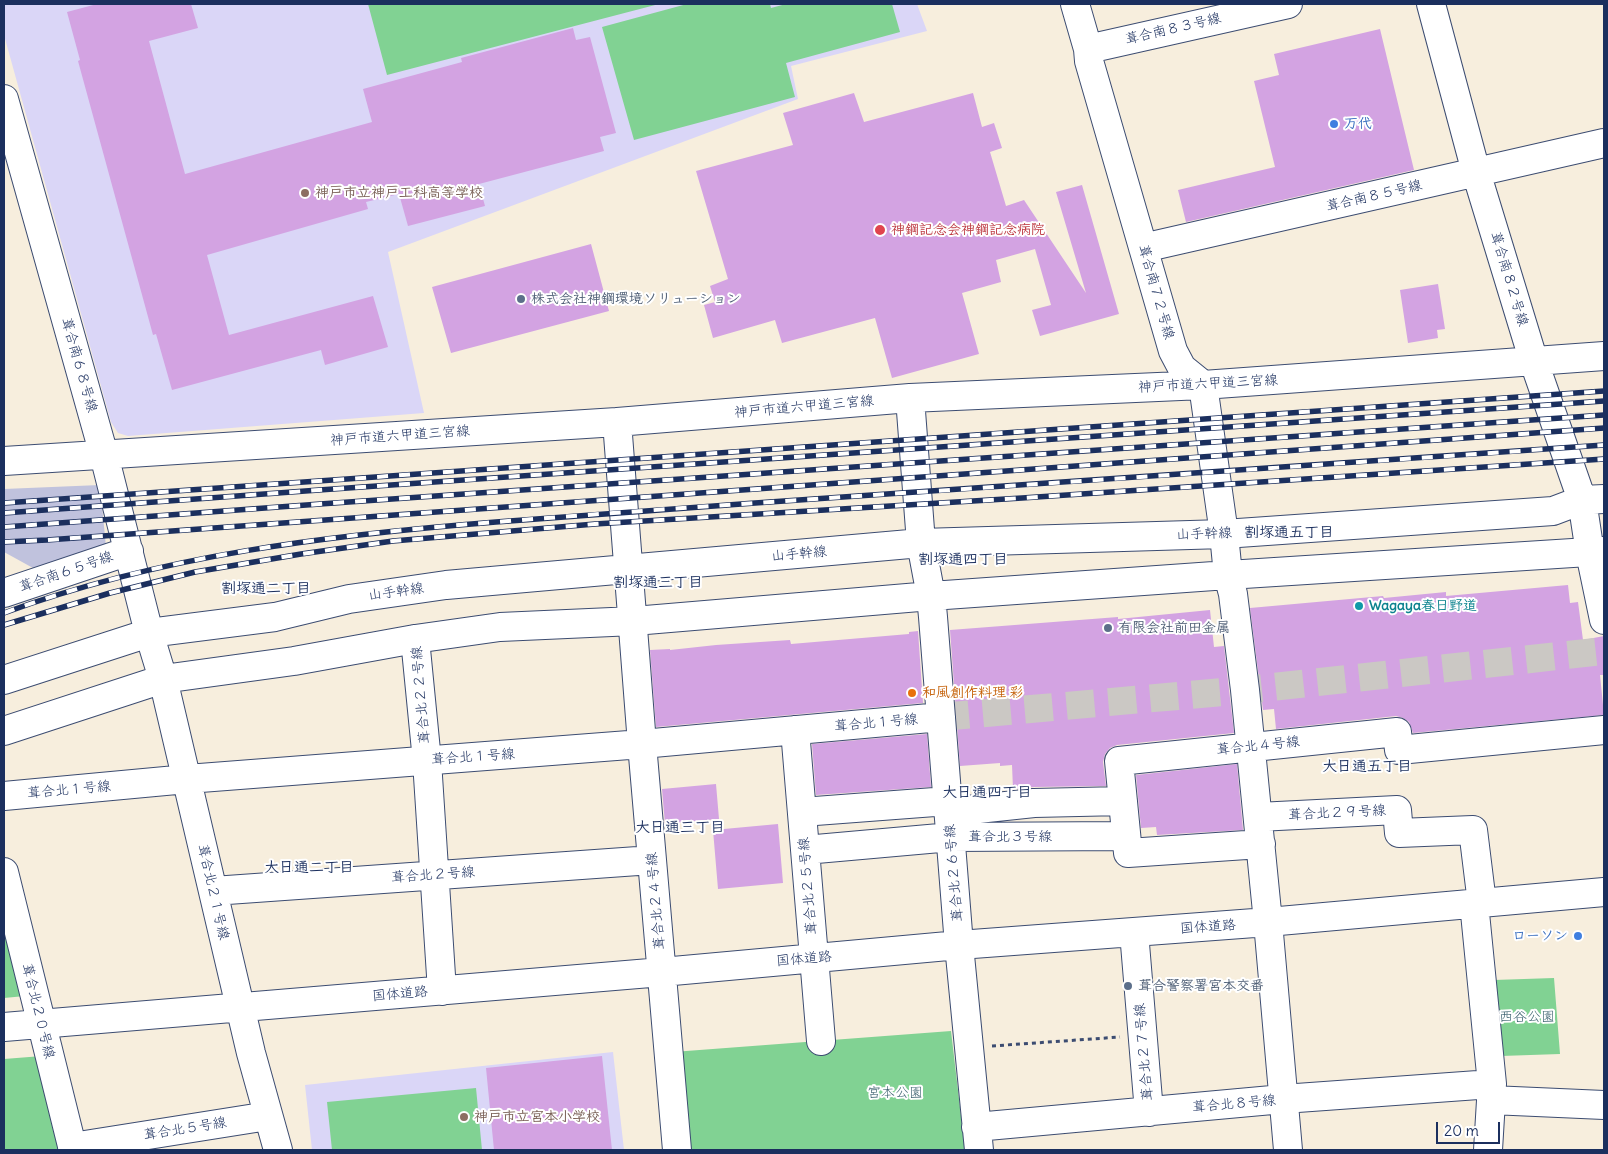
<!DOCTYPE html>
<meta charset="utf-8">
<style>
body{margin:0}
#map{position:relative;width:1608px;height:1154px;overflow:hidden;background:#f7eedd;font-family:Delius,sans-serif}
canvas{display:block}
.frame{position:absolute;inset:0;border:5px solid #1b2f5e;pointer-events:none}
.scale{position:absolute;left:1436px;top:1122px;width:64px;height:22px;box-sizing:border-box;border:2px solid #1b2f5e;border-top:0;padding-left:6px;font-size:15px;line-height:18px;white-space:nowrap;color:#1b2f5e;-webkit-text-stroke:4px #fff;paint-order:stroke}
</style>
<div id="map">
<canvas width="1608" height="1154"></canvas>
<div class="frame"></div>
<div class="scale">20 m</div>
</div>
<script>
const ctx = document.querySelector('canvas').getContext('2d');
ctx.lineJoin = 'round';
function fill(path, color) { ctx.fillStyle = color; ctx.fill(path, 'evenodd'); }
function stroke(path, color, width, dash) { ctx.strokeStyle = color; ctx.lineWidth = width; ctx.lineCap = dash ? 'butt' : 'round'; ctx.setLineDash(dash || []); ctx.stroke(path); }
function drawText(font, color, halo, rows, align = 'center') {
  ctx.font = font + ' Delius,"Klee One",sans-serif'; ctx.lineWidth = 4; ctx.setLineDash([]); ctx.textBaseline = 'middle'; ctx.strokeStyle = halo; ctx.fillStyle = color; for (const [text, x, y, turn = 0] of rows) {
    ctx.save(); ctx.translate(x, y); ctx.rotate((+turn || 0) * Math.PI / 180); ctx.textAlign = isNaN(turn) ? turn : align; if (halo) ctx.strokeText(text, 0, 0); ctx.fillText(text, 0, 0); ctx.restore();
  }
}
const built = new Path2D(`
 M4,4h913l10,27 -136,35 7,33 -410,153 36,161 -296,23 -10,-3 -7,-11 -107,-387z
 M613,1052l11,98h-312l-7,-65z`);
const industrial = new Path2D(`
 M100,485l6,62 -73,21 -29,-16v-63z`);
const green = new Path2D(`
 M368,4h291l-272,71z
 M687,4h83l1,4 15,-4h106l8,28 -114,31 9,34 -161,43 -32,-113z
 M4,910l21,86 -21,2z
 M1554,978l6,76 -59,2 -7,-76z
 M951,1031l14,119h-283l-9,-98z
 M42,1056l23,94h-61v-91z
 M476,1088l6,62h-150l-5,-48z`);
const building = new Path2D(`
 M97,4h94l7,24 -49,13 36,133 187,-52 -9,-33 99,-27 -1,-4 112,-30 3,12 14,-3 26,96 -16,4 4,14 -125,33 6,22 -77,20 -9,-32 -33,8 2,7 -161,46 22,80 144,-39 15,51 -63,18 -4,-15 -149,40 -16,-56 -3,1 -75,-274 2,-1 -13,-48z
 M1380,29l34,141 -228,52 -8,-32 97,-23 -21,-86 25,-6 -5,-21z
 M854,93l10,29 109,-29 9,34 12,-4 8,25 -12,4 16,54 18,-6 62,93 -30,-101 26,-7 37,129 -79,22 -8,-26 19,-5 -16,-56 -39,11 5,22 -39,11 17,61 -87,24 -17,-60 -93,25 -7,-23 -62,18 -9,-33 11,-3 -5,-16 18,-7 -32,-108 97,-26 -10,-32z
 M591,244l18,67 -158,42 -19,-66z
 M1438,284l7,45 -8,1 1,8 -30,5 -8,-53z
 M1568,585l2,18 8,-1 5,38 21,-4v39h-4l4,40 -191,18 -4,-11 -6,-4 -7,-2 -120,13 -2,-20 -11,1 -13,-102 133,-12 1,2 62,-6v4z
 M1210,610l4,37 10,-1 10,87 -117,12 -7,3 -5,6 -2,8 3,24 -72,1 -21,2 -1,-24 -12,1v-3l-40,3 -10,-136 168,-13v2z
 M918,631l5,72 -267,24 -6,-77 20,-1v1l46,-5 74,-5 1,4 118,-10v-2z
 M927,734l4,53 -115,8 -4,-51z
 M1237,764l6,66 -86,5 -1,-8 -15,1 -5,-53z
 M716,784l3,35 -54,5 -3,-35z
 M778,824l5,59 -65,6 -5,-59z
 M602,1056l10,94h-118l-8,-82z`);
const minorTunnel = new Path2D(`
 M941,717l304,-27 359,-39`);
const path = new Path2D(`
 M992,1046l128,-9`);
const minor = new Path2D(`
 M1075,4l13,45 1,12 84,290 9,17 21,17 21,149 4,41 5,19 12,96 23,232 20,228
 M1431,4l45,168 58,190 48,138 8,53 14,67
 M1088,49l200,-45
 M4,99l100,356 45,178 14,46 88,374 27,97
 M1143,248l461,-105
 M910,398l11,145 10,53 2,21 26,328 20,205
 M617,422l25,322 35,406
 M4,461l613,-39 293,-24 293,-13 401,-29
 M4,593l125,-42
 M415,639l12,122 15,230
 M4,680l145,-47 126,-16 74,-18 97,-14 475,-42 303,-9 329,-23 29,-11 22,-1
 M795,730l26,311
 M4,731l159,-52 131,-18 121,-22 85,-12 134,-6 297,-25 297,-21 376,-24
 M4,796l183,-17 455,-35 299,-27
 M802,812l146,-11
 M949,812l85,-9 89,-2
 M1258,817l139,-7 2,23 74,-3 9,73
 M1261,844l-133,9 -9,-92 278,-29 2,18 205,-20
 M805,850l146,-13 175,-1
 M4,872l69,278
 M213,891l439,-31
 M1474,903l18,181 -4,66
 M1134,932l15,180
 M4,1027l658,-55 297,-27 309,-23 336,-30
 M1491,1100l113,5
 M976,1127l307,-28 209,-15
 M72,1147l196,-31`);
const rail = new Path2D(`
 M4,503l1600,-112
 M4,513l315,-23 1285,-89
 M4,527l316,-23 1284,-89
 M4,542l43,-2 1557,-112
 M4,613c157,-58 326,-78 492,-91 87,-7 173,-13 259,-19 283,-19 566,-38 849,-58
 M4,625l106,-32 85,-21 106,-18 92,-13 202,-17 427,-26 582,-39`);
const markers = [
 [1334,124,5,"#3f7fe0"],
 [305,193,5,"#8d6e63"],
 [880,230,6,"#e0444e"],
 [521,299,5,"#5c6f8a"],
 [1359,606,5,"#0f9aa8"],
 [1108,628,5,"#5c6f8a"],
 [912,693,5,"#e8710a"],
 [1578,936,5,"#3f7fe0"],
 [1128,986,5,"#5c6f8a"],
 [464,1117,5,"#8d6e63"]
];
const streetNames = [
 ["葺合南８３号線",1173,29,-13],
 ["葺合南８５号線",1374,196,-13],
 ["葺合南８２号線",1509,279,73],
 ["葺合南７２号線",1156,292,74],
 ["葺合南６８号線",79,365,74],
 ["神戸市道六甲道三宮線",1208,384,-3],
 ["神戸市道六甲道三宮線",804,407,-5],
 ["神戸市道六甲道三宮線",400,436,-4],
 ["山手幹線",1204,534,-2],
 ["山手幹線",799,554,-5],
 ["葺合南６５号線",66,572,-19],
 ["山手幹線",396,592,-8],
 ["葺合北２２号線",421,695,-95],
 ["葺合北１号線",876,723,-5],
 ["葺合北４号線",1258,746,-6],
 ["葺合北１号線",473,757,-4],
 ["葺合北１号線",69,790,-5],
 ["葺合北２９号線",1337,813,-3],
 ["葺合北３号線",1010,837],
 ["葺合北２６号線",954,873,-95],
 ["葺合北２号線",433,875,-4],
 ["葺合北２５号線",808,886,-95],
 ["葺合北２１号線",213,892,77],
 ["葺合北２４号線",656,901,-95],
 ["国体道路",1208,927,-4],
 ["国体道路",804,959,-5],
 ["国体道路",400,994,-5],
 ["葺合北２０号線",38,1011,76],
 ["葺合北２７号線",1144,1052,-95],
 ["葺合北８号線",1234,1104,-5],
 ["葺合北５号線",185,1129,-9]
];
const shopNames = [
 ["万代",1344,124],
 ["ローソン",1568,936,"right"]
];
const educationNames = [
 ["神戸市立神戸工科高等学校",315,193],
 ["神戸市立宮本小学校",474,1117]
];
const healthNames = [
 ["神鋼記念会神鋼記念病院",891,230]
];
const serviceNames = [
 ["株式会社神鋼環境ソリューション",531,299],
 ["有限会社前田金属",1118,628],
 ["葺合警察署宮本交番",1138,986]
];
const cultureNames = [
 ["Wagaya春日野道",1369,606]
];
const foodNames = [
 ["和風創作料理 彩",922,693]
];
const parkNames = [
 ["西谷公園",1527,1017],
 ["宮本公園",895,1093]
];
const neighbourhoodNames = [
 ["割塚通五丁目",1289,533],
 ["割塚通四丁目",963,560],
 ["割塚通三丁目",658,583],
 ["割塚通二丁目",266,589],
 ["大日通五丁目",1367,767],
 ["大日通四丁目",987,793],
 ["大日通三丁目",680,828],
 ["大日通二丁目",309,868]
];
fill(built, '#dad6f7');
fill(industrial, '#c0c2dd');
fill(green, '#81d293');
fill(building, '#d3a3e2');
stroke(minorTunnel, '#cbc8c4', 28, [28, 14]);
stroke(minor, '#3c4c71', 30);
stroke(path, '#3c4c71', 3, [4, 4]);
stroke(minor, '#fff', 28);
stroke(rail, '#1b2f5e', 5.5);
stroke(rail, '#fff', 4, [11]);
for (const [x, y, r, color] of markers) { const dot = new Path2D(); dot.arc(x, y, r, 0, 2 * Math.PI); ctx.fillStyle = color; ctx.fill(dot); stroke(dot, '#fff', 2); }
drawText('14px', '#1b2f5e', '#fff', streetNames);
drawText('bold 14px', '#366cbe', '#fff', shopNames, 'left');
drawText('bold 14px', '#785e54', '#fff', educationNames, 'left');
drawText('bold 14px', '#be3a42', '#fff', healthNames, 'left');
drawText('bold 14px', '#4e5e75', '#fff', serviceNames, 'left');
drawText('bold 14px', '#0d838f', '#fff', cultureNames, 'left');
drawText('bold 14px', '#c56008', '#fff', foodNames, 'left');
drawText('14px', '#3a606e', '#fff', parkNames);
drawText('bold 15px', '#1b2f5e', '#fff', neighbourhoodNames);
</script>
